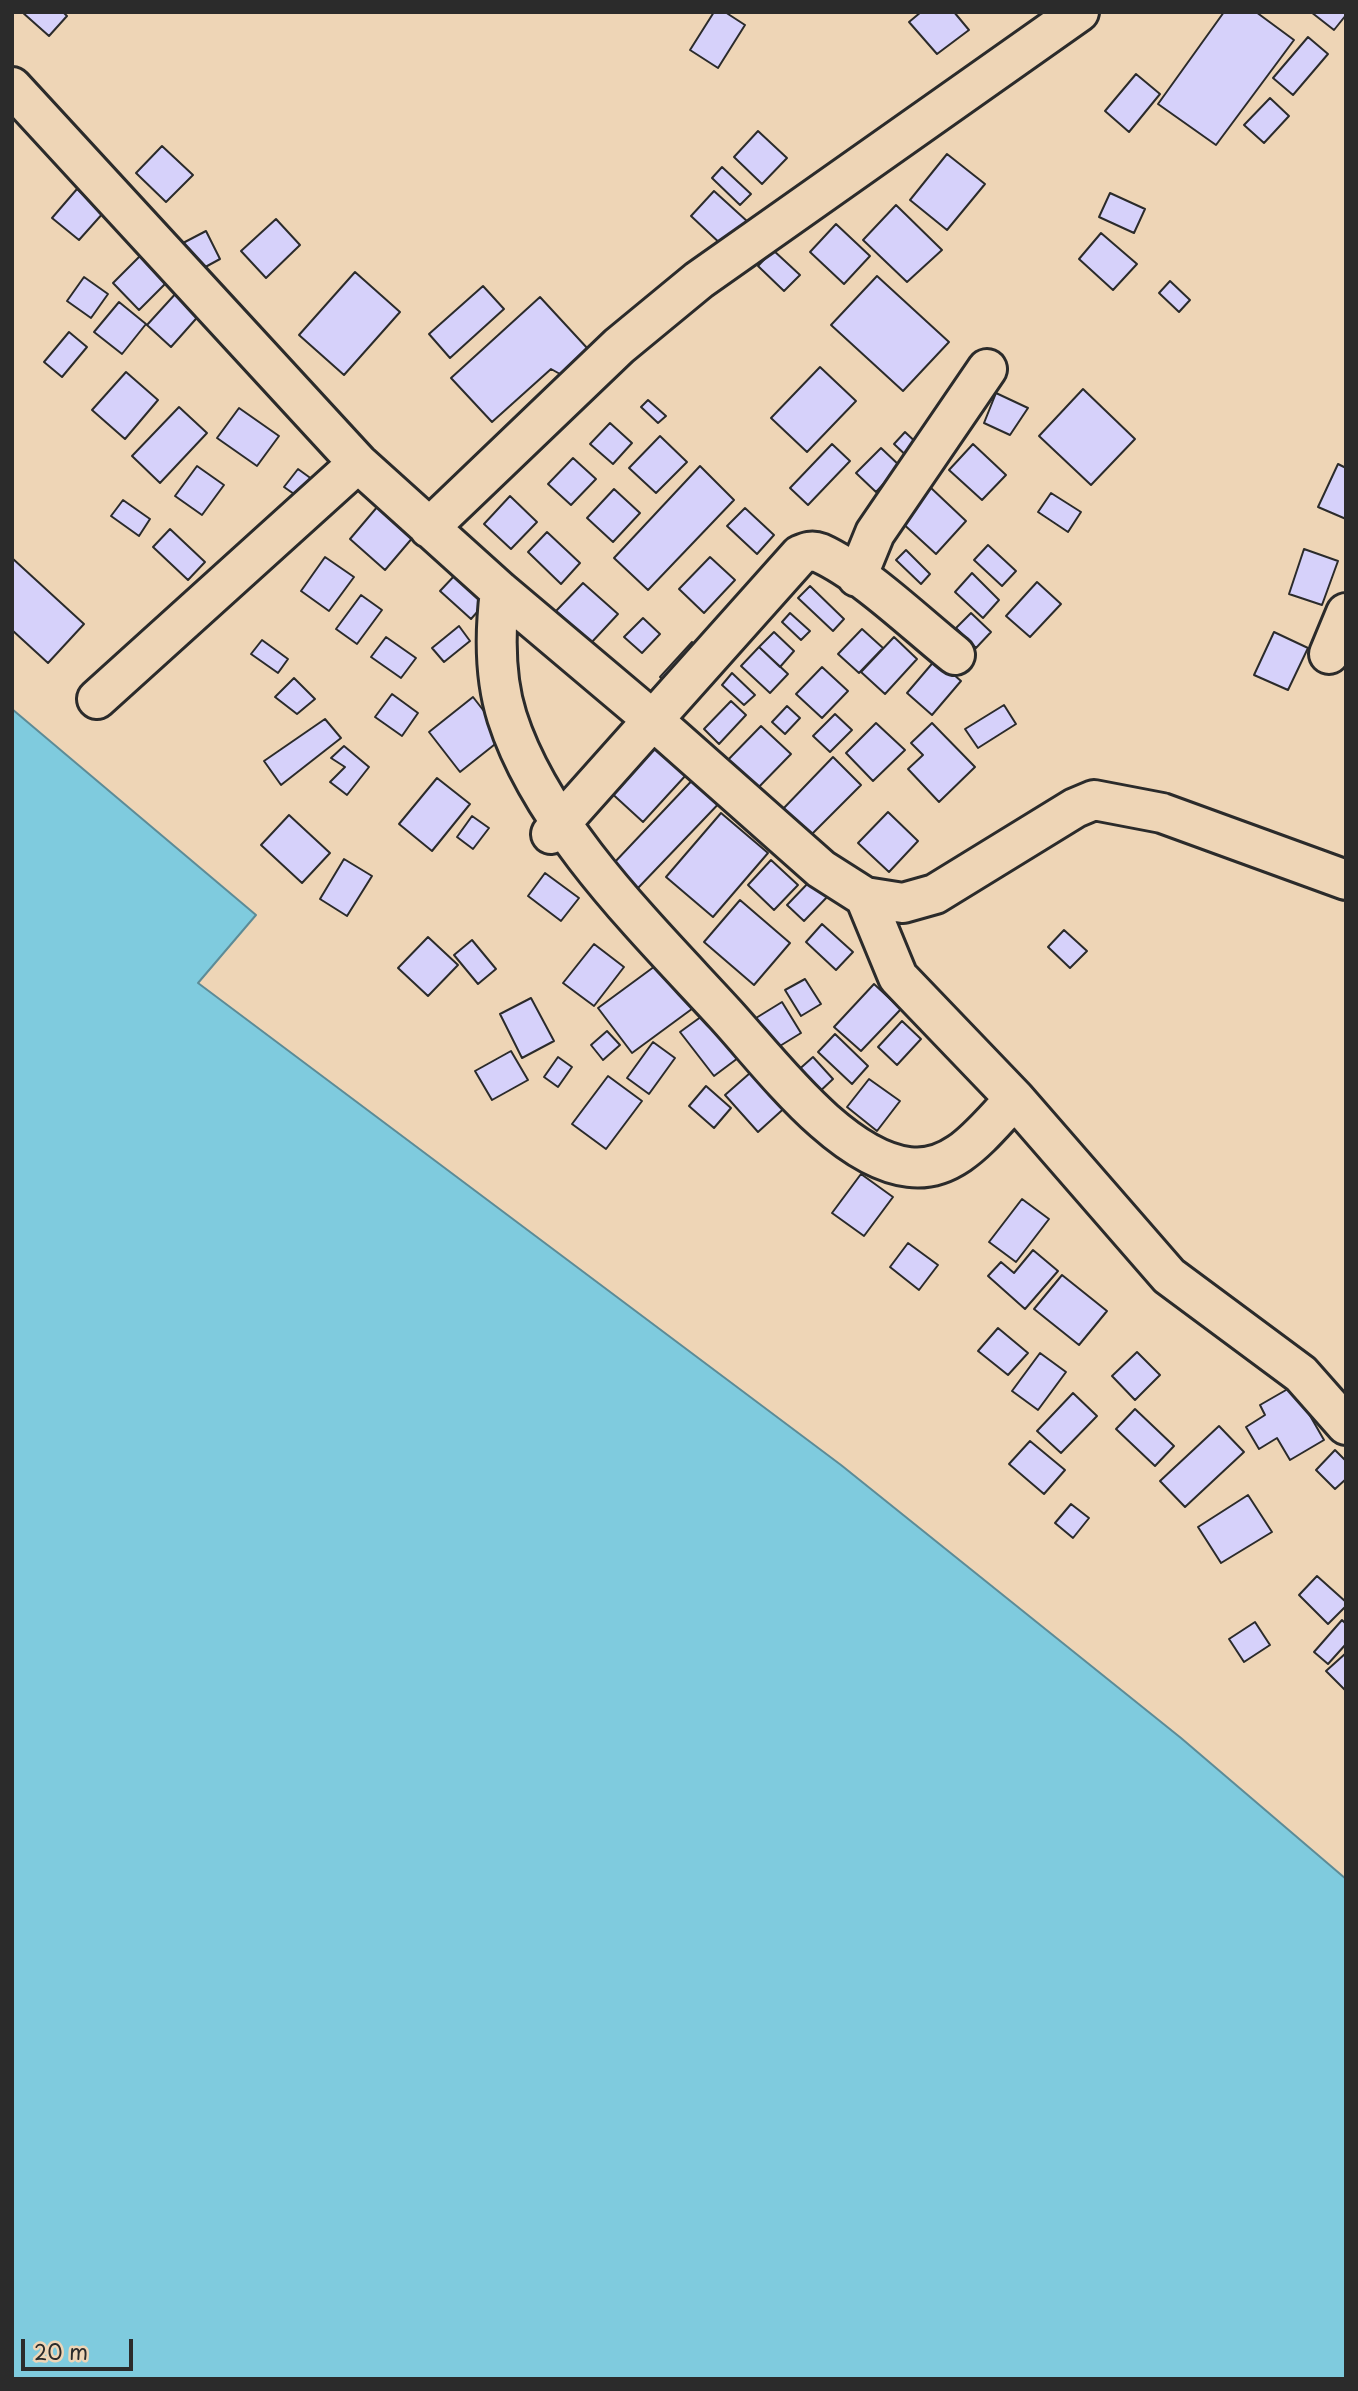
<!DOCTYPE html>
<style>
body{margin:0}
#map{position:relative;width:1358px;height:2391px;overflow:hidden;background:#eed5b6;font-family:"Playpen Sans",sans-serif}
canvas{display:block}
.frame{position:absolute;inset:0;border:14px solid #2b2b2b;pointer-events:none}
.scale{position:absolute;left:21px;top:2339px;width:112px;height:32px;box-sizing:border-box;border:4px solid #2b2b2b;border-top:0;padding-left:9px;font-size:21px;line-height:24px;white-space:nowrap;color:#2b2b2b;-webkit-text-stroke:5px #eed5b6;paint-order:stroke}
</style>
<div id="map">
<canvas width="1358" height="2391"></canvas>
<div class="frame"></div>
<div class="scale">20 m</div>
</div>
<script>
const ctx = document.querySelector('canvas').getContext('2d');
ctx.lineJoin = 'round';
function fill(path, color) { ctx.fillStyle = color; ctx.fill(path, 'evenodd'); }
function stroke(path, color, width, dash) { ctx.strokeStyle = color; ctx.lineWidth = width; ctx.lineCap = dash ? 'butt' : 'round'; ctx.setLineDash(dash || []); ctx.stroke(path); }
const water = new Path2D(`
 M12,709l244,206 -58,68 643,482 340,273 165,141v500h-1334z`);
const building = new Path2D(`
 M22,12h41l4,4 -18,20z
 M714,12h11l20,13 -27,43 -28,-18z
 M921,12h33l15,18 -32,24 -28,-32z
 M1224,12h32l38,28 -78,105 -58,-41z
 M1311,12h35v3l-12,15z
 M1308,37l20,17 -35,41 -20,-17z
 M1136,74l24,20 -31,38 -24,-21z
 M1270,98l19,18 -25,27 -20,-18z
 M758,131l29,27 -25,26 -28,-27z
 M162,146l31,29 -27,27 -30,-29z
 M947,154l38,30 -38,46 -37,-30z
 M722,167l29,27 -11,11 -28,-27z
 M77,189l27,23 -25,28 -27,-22z
 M714,191l34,31 -24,25 -33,-31z
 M1110,193l35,16 -11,24 -35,-16z
 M896,205l46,45 -35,32 -44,-42z
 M276,219l24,26 -34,33 -25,-27z
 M836,224l34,32 -26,28 -34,-32z
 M206,231l14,28 -22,12 -15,-28z
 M1101,233l36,31 -24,26 -34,-31z
 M773,250l27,25 -16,16 -26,-25z
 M140,256l26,27 -27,27 -26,-27z
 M355,272l45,40 -56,63 -45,-40z
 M877,276l72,66 -46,49 -72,-66z
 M84,277l24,17 -17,24 -24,-17z
 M1170,281l20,19 -11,12 -20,-19z
 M483,286l21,23 -54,49 -21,-24z
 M178,291l24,21 -31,35 -24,-22z
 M540,297l48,52 -28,25 -9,-5 -59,53 -41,-44z
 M119,302l27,22 -24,30 -28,-22z
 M69,332l18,15 -25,30 -18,-15z
 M820,367l36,34 -49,51 -36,-34z
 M126,372l32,28 -33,39 -33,-29z
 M1083,389l52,50 -44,46 -52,-49z
 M996,393l32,15 -18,27 -26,-12z
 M648,400l18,16 -8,7 -17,-16z
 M179,407l28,26 -47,50 -28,-27z
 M239,408l40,28 -22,30 -40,-28z
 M610,423l22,20 -19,21 -23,-20z
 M905,432l18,17 -11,12 -18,-17z
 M660,436l27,26 -31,31 -27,-25z
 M832,444l18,17 -42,44 -18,-17z
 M973,444l33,31 -24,25 -33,-30z
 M881,448l19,18 -24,26 -20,-19z
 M573,458l23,21 -25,26 -23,-21z
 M1338,464l8,4v51l-28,-12z
 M197,466l27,19 -22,30 -27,-19z
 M700,466l34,34 -86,90 -34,-32z
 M298,469l22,16 -13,18 -23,-16z
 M930,487l36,34 -30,33 -37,-34z
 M614,489l26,24 -27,29 -26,-24z
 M1051,493l30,19 -13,20 -30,-20z
 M510,496l27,26 -26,27 -27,-25z
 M123,500l27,19 -11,17 -28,-20z
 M378,506l36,30 -29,34 -35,-31z
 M745,508l29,27 -17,19 -30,-28z
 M170,529l35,33 -17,18 -35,-33z
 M547,532l33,31 -19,21 -33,-32z
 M988,545l28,26 -14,15 -28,-26z
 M1304,549l34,12 -16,44 -33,-11z
 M906,550l24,24 -9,10 -25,-24z
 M325,557l29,20 -25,34 -28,-20z
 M710,557l25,23 -31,33 -25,-24z
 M12,558l72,66 -36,39 -36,-33z
 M972,573l27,27 -16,18 -28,-26z
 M456,574l31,27 -16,18 -31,-28z
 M1037,582l24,22 -31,33 -24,-21z
 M583,583l35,31 -27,29 -35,-32z
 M810,586l34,33 -11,12 -35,-33z
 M361,595l21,15 -25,34 -21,-15z
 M790,613l20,18 -9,9 -19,-18z
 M971,613l20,19 -15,16 -20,-20z
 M643,618l17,16 -18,19 -18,-16z
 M459,626l11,15 -26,21 -12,-14z
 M862,629l21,19 -24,25 -21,-19z
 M774,632l20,19 -14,16 -21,-20z
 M1274,632l34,16 -20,42 -34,-15z
 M386,637l30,21 -15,20 -30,-21z
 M894,637l23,22 -32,35 -24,-22z
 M262,640l26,19 -10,14 -27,-19z
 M692,642l14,13 -33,34 -13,-12z
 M759,647l29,27 -18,19 -29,-27z
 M936,659l25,22 -29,34 -25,-22z
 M822,667l26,24 -26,27 -26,-24z
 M732,673l23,22 -11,10 -22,-20z
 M294,678l21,21 -18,15 -22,-17z
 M392,694l26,19 -16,23 -27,-19z
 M473,697l31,40 -44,35 -31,-40z
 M731,701l15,14 -27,29 -15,-15z
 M1004,705l12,19 -38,24 -13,-19z
 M787,706l13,12 -15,16 -13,-12z
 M835,714l17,16 -22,22 -17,-16z
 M325,719l16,19 -60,47 -17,-24z
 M876,723l29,27 -32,31 -27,-28z
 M932,723l43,44 -36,35 -31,-33 15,-14 -12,-12z
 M761,726l30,28 -37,38 -30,-28z
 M660,730l37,33 -54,59 -36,-33z
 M344,746l25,21 -22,28 -17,-13 15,-15 -14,-9z
 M833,757l28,28 -52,52 -27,-27z
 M701,771l26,24 -89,93 -25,-24z
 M437,778l33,26 -38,47 -33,-27z
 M888,812l30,29 -29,31 -31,-29z
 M721,813l47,40 -55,64 -47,-40z
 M289,815l41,38 -28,30 -41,-38z
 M472,816l17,12 -16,21 -16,-12z
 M344,859l28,17 -25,40 -27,-17z
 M771,860l27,25 -24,25 -26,-25z
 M545,873l34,25 -18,23 -33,-25z
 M812,879l17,16 -25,26 -17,-16z
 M740,900l50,43 -36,42 -50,-43z
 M822,924l31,28 -17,18 -30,-28z
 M1064,930l23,21 -17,17 -22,-21z
 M428,937l30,28 -30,31 -30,-28z
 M472,940l24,29 -18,15 -24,-29z
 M594,944l30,23 -30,39 -31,-23z
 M666,958l34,45 -68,50 -34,-45z
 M805,979l16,25 -20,12 -16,-26z
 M874,984l27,25 -40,42 -27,-24z
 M531,998l23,43 -32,17 -22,-44z
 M782,1002l19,31 -26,16 -19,-31z
 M709,1011l33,44 -28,21 -34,-44z
 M902,1021l19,18 -24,26 -19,-18z
 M607,1031l13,14 -17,15 -12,-15z
 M835,1034l33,32 -16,18 -34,-32z
 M653,1042l22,16 -26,36 -22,-16z
 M511,1051l17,29 -36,20 -17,-29z
 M558,1057l14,10 -14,20 -14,-10z
 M813,1057l20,22 -18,17 -20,-23z
 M758,1066l32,37 -32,29 -33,-37z
 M608,1076l34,25 -36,48 -34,-25z
 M869,1079l31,22 -23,30 -30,-24z
 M706,1086l25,22 -17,20 -25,-22z
 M861,1174l32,23 -29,39 -32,-23z
 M1022,1199l27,20 -33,43 -27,-20z
 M908,1243l30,22 -19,25 -29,-23z
 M1033,1250l25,21 -33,38 -37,-33 13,-14 13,11z
 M1062,1275l45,36 -28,34 -45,-36z
 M998,1328l30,25 -20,22 -30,-24z
 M1137,1352l23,23 -25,25 -23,-24z
 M1040,1353l26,19 -28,38 -26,-19z
 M1293,1386l31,54 -34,20 -13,-22 -18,11 -13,-22 19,-12 -5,-10z
 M1073,1393l24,23 -36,37 -24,-22z
 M1135,1409l39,37 -19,20 -39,-37z
 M1219,1426l25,26 -59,55 -25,-26z
 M1030,1441l35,29 -21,24 -35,-30z
 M1335,1450l11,11v18l-11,10 -19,-19z
 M1248,1495l24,37 -51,31 -23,-36z
 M1071,1504l18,14 -16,20 -18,-15z
 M1317,1576l29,26v4l-18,18 -29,-29z
 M1342,1620l4,4v20l-18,20 -14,-12z
 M1255,1622l15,23 -26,17 -15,-23z
 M1346,1653v38l-20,-20z`);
const minor = new Path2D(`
 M12,87l346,376 142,128 154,130 167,148 44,28 38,6 32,-9 140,-86 19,-8 68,13 184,67
 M429,528l190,-182 80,-66 380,-268
 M857,577l18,-44 112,-164
 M500,591c-5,41 -6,85 7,126 35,110 141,213 218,297 44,48 115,145 184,153 47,6 76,-38 106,-68l154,177 132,98 45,51
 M1329,654l17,-41
 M97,699l261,-236
 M551,834l249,-279c7,-3 12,-5 20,-2 44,20 96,71 135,102
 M865,897l33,80 117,122`);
fill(water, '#7fcbde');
stroke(water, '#5d8b96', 2);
fill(building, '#d6d1fa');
stroke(building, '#2b2b2b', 2);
stroke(minor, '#2b2b2b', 44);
stroke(minor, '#eed5b6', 38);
</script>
